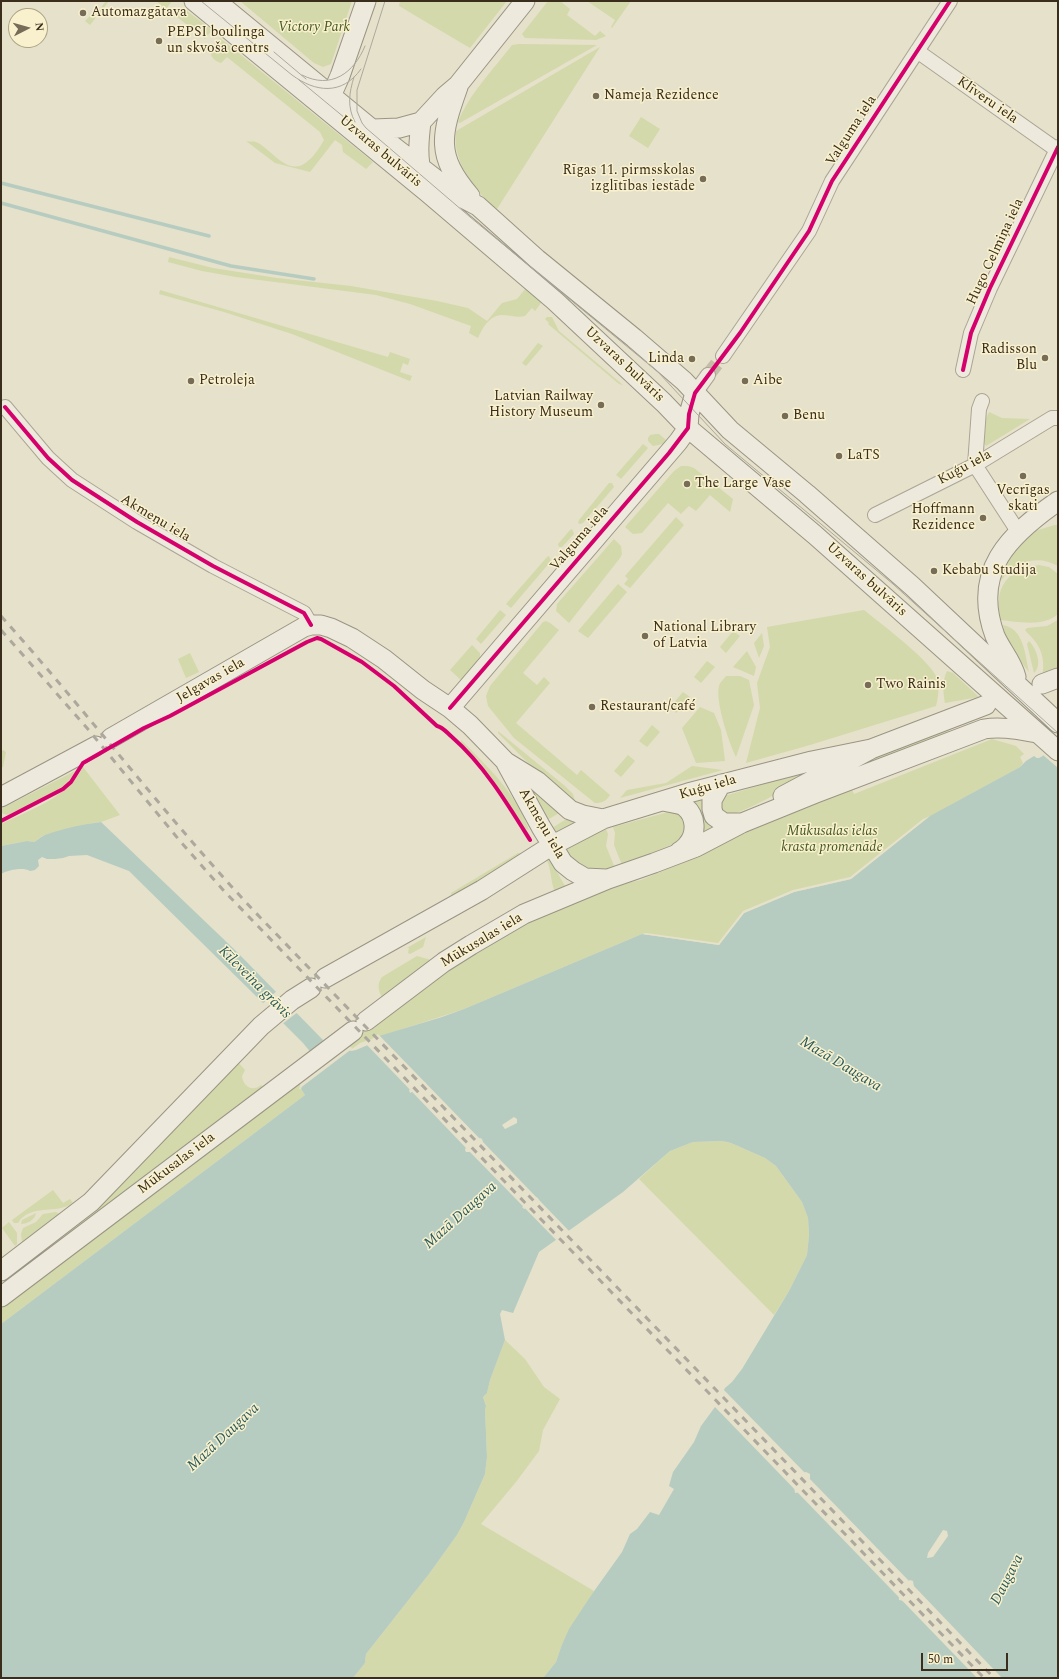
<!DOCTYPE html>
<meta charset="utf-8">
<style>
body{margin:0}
#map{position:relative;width:1059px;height:1679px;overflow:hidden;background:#e6e1ca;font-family:Spectral,serif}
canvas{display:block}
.frame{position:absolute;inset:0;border:2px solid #3a2d1b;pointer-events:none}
.north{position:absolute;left:8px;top:8px;width:40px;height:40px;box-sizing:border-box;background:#f9f1ce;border:1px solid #ada386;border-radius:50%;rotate:84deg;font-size:11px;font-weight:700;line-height:16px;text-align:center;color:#3a2d1b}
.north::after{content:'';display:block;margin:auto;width:14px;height:18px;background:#766c58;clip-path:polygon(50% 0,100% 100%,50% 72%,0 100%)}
.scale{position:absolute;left:921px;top:1653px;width:87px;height:18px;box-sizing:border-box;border:2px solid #3a2d1b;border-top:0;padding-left:5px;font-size:12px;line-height:14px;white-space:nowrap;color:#3a2d1b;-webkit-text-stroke:3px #f9f1ce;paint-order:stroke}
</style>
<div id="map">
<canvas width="1059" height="1679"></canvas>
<div class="frame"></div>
<div class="north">N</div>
<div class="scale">50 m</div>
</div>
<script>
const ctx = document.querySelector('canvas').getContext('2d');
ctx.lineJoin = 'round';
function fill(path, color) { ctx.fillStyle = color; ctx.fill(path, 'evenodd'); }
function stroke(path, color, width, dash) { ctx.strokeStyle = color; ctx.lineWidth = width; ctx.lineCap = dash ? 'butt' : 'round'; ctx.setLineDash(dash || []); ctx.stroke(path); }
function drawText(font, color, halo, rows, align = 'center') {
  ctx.font = font + ' Spectral,serif'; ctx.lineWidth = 3; ctx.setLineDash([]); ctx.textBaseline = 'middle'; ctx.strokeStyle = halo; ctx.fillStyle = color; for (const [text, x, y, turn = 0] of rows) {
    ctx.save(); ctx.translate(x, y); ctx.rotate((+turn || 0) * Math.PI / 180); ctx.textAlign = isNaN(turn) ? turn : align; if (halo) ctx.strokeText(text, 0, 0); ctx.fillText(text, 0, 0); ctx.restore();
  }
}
const green = new Path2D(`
 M106,1h3l-19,24 -5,-4 5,-5 3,2z
 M156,1h16l-6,8z
 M240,1h112l-21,63 -8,3 -9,-4z
 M400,1h107l-37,47 -71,-42z
 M548,1h12l10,8 -3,6 28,21 5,-5 6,5 -10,4 -71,-2 -3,-4z
 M587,1h44l-19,27 -1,-1 4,-7z
 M183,8l29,22 -7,9 -28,-22z
 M220,38l153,124 -7,7 -23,-17 -1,-7 -7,-5 -25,32 -35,-9 -29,-22c3,1 7,0 10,1 15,6 33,38 53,18 6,-5 11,-13 15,-20l-4,-8 -93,-75 -6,6c-6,-2 -11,-6 -10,-12z
 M519,44l78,1 -132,75 -5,3 -2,-1c11,-28 35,-52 54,-77z
 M600,47l-103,162h-3c-20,-22 -42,-46 -38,-78z
 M641,117l19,12 -12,19 -19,-12z
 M169,257l44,11 64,10 74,8 86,15 31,7 19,13 15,-18 15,-4 9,-11 15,11v4l-6,8 -3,-3 -7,8c-8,2 -15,-1 -23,-1 -12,0 -20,13 -24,23l-9,-5 2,-7 -61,-22 -34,-9 -140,-18 -34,-6 -34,-9z
 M160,290l228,67 2,-5 20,7 -2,6 -5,-2 -3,9 12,4 -2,5 -118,-47 -68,-22 -65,-18z
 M547,317h5l7,14 64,54 -4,-1 -71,-60 1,-1 -4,-4z
 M538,343l5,3 -17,20 -4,-3z
 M989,412l13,6 28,1 -44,27c-8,-10 -2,-24 3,-34z
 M656,434h3l7,6 -3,4 -10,2 -5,-5v-3l2,-3z
 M643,444l5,4 -27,31 -5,-4z
 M681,466h7l6,2 39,31 -3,13 -20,-17 -14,16 -7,-5 -8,8 -13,-11 -26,30 -9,1 -8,-7 49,-56z
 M609,483h3l2,4 -31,36 -3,1 -2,-1 1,-3z
 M676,517l8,8 -54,63 -6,-4 4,-5 -3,-3z
 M1055,525h3v41c-24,-14 -48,-1 -61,20l3,-16 22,-31 16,-9z
 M572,529l2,5 -12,13h-3l-1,-3 12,-14z
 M579,534l2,2c0,9 -9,13 -17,17l-1,-1z
 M614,539l7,7 1,8 -2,4 -51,65 -13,-12 1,-7z
 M549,556l2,5 -40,47 -5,-4 41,-47z
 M1039,565l10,2 9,7v40c-14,13 -40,8 -57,6 -8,-32 6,-51 38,-55z
 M618,584l9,8 -39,46 -10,-7z
 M500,610l6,5 -25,29 -5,-5z
 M864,610c17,14 66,50 73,68 3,7 1,21 -1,28l-126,39 -64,18 14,-55 -3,-25 13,-36 -3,-20z
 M1058,620v51l-16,6c3,-13 1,-27 -8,-37 -3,-4 -6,-6 -9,-10l2,-2 20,-2z
 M546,621l4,2 9,7 -36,43 14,12 7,-8 6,6 -34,40 61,52 4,-5 29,25c-4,6 -7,8 -15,8l-81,-65 -26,-32 -2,-10 4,-10 53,-64z
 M1003,625c21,4 22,29 26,47 -11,-14 -23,-29 -26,-47z
 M733,631l7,5 -14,17 -6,-6z
 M762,633l2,13 -5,12 -5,-15z
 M1029,641c7,7 14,24 5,32l-7,-29z
 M472,645l8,8v6l-18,22 -12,-11z
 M747,651l9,16 -2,9 -21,-9z
 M190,653l9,19 -13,6 -8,-19z
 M707,661l8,6 -14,16 -7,-6z
 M947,671l6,2 26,24 -34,6c-2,-11 -3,-22 2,-32z
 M726,676h14l9,4 5,25 -18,52c-7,-14 -21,-56 -17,-71 1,-4 5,-7 7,-10z
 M683,692l7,5 -14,16 -6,-6z
 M700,707l14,6 7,17 4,31 -29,2 -14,-35z
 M652,725l8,7 -13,15 -8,-6z
 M947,727l3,6 -91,35 -19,2z
 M498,731l67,55 8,8 2,7 -2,3 -33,-29 -42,-42z
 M992,739l24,7 8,8 -4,3 3,6 -3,4 -71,39 -98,73 -57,13 -50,21 -25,32 -77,-11 -178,75 -104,34 -61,46h2l4,6 -304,229v-18l375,-284 107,-75 22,-14 103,-46 33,-7 53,-22 16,-7 25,-16 116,-48 3,7z
 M461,740c27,27 55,53 68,90l-4,-1 -44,-66 -21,-20z
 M3,750l3,2 -3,15 -2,1v-16z
 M628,755l7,6 -14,16 -7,-6z
 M692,766l31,4 -103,28 7,-8 39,-7z
 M83,767l37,48 -19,7 -9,1 -50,13 -8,6 -7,-1 -26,5v-22c31,-15 64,-25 82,-57z
 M821,767c-30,18 -60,38 -93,49l-9,-6 2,-13z
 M75,771c-5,19 -50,35 -67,44l-7,-2v-4z
 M533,787l28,25 -14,8 -16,-31z
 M705,795l9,32 -12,5 -12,-34z
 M672,811l7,1 8,12 -6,17 -59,24 -8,-20 1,-12 -2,-6z
 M568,818l10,3 -22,13 -4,-6z
 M606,829l2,5 -2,12 9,22 -15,5 -26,-8 -10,-16 27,-15z
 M518,853l5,1 -71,45 -1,-6z
 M549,858l16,28 -1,2 -9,4c-5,-11 -3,-23 -9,-33z
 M426,937l-3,10 -13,7 -2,-1 1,-5h-2z
 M417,956l14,4 -49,37c-4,-7 -5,-13 0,-20z
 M237,1061l8,9 -3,6c1,11 11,16 19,9l4,4 -234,176 -4,-5z
 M722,1141l9,2 34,15 11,8 26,36 6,16 1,17 -2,20 -18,36 -15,24 -135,-136 31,-28 23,-9z
 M53,1190l10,13 7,-4 3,4c-17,12 -43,0 -55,20h-4l-2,-3z
 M56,1212l3,2 -37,28 -1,-8 2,-6 13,-6 7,-8z
 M36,1213c-1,7 -9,11 -15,11l1,-4z
 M9,1222l8,11v11l-2,2 -13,-18z
 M505,1340l20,19 19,28 16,12 -17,31 -4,21 -23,31 -35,42 113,67 -33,56 -5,15 -13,16h-190l12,-15 1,-9 63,-80 28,-39 7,-13 21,-48 2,-17 -2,-47 1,-4 -3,-9 4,-4 3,-13z`);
const water = new Path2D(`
 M1058,745v933h-515l13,-16 5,-15 8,-18 23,-35 30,-42 8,-18 7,-5 13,-17 9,3 15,-26 -5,-3 4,-14 21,-30 7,-16 14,-19 10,-19 7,-6 10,-13 47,-78 18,-36 2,-20 -1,-17 -6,-16 -26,-36 -11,-8 -34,-15 -9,-2 -29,1 -23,9 -47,41 -84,60 -26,61 -11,-3 -2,4 5,26 -15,40 -3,13 -4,4 3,9 -1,4 2,47 -2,17 -21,48 -7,13 -28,39 -63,80 -1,9 -12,15h-352v-354l304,-229 -4,-6 11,-35 -9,-11 -40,-40 -134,-132 -42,-16 -18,1 -6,2 -8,1h-8l-5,-2 -4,3 1,6 -4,4 -5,1c-7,-4 -22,-1 -29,3v-28l26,-5 7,1c4,-2 6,-5 11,-7 17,-6 38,-11 56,-13l135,129 88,90 27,10 5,-1 12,-5 11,-9 63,-19 22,-8 178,-75 77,11 25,-32 50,-21 57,-13 79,-63 90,-49 6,-6 8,-5 3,2 4,-1zM422,1081l4,2 -1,2 -15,8 -1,-3zM514,1117l3,2v4l-12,6 -3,-4zM480,1138l2,1 1,3 -13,10h-4l-1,-2 1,-3zM535,1197l3,1 1,4 -15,7 -2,-2zM806,1472l4,2v4l-10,14 -5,1 -1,-7 9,-13zM943,1530l4,1 1,5 -15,21 -6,1 1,-5zM910,1580l3,1 1,6 -9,14 -6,-1c-1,-7 6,-17 11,-20z`);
const pier = new Path2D(`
 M1058,743v25l-15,-13 -4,3h-2l-4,-4 6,2z
 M930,816l-79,63 -57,13 -50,21 -25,32 -77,-11 4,-1 72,10 25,-32 50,-21 57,-13 73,-58z
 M278,990l20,22 -17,13 -19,-21z
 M378,1034l103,106 90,93 -14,8 -89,-91 13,-10 -14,9 -101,-105z
 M339,1044l14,4 -54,41 6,-20z
 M723,1389l83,85 -11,13 1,4h3l9,-14 102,105 -9,17h3l9,-14 89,93h-25l-263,-272z`);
const stream = new Path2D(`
 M1,183l208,53
 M1,203l230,63 83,13`);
const streetTunnel = new Path2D(`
 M708,375l15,-19`);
const street = new Path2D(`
 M917,51l140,99
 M723,356l86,-125 23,-50 118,-180
 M963,370l8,-37 19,-45 68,-141
 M695,393l13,-18
 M982,401l-3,8 -4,56 44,68
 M5,407l43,51 24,22 65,42 76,44 91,47 7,12
 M875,515l100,-50 77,-47h6`);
const secondary = new Path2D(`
 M194,1l234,192 127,108 109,102 24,25 127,107 243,216
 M216,1l173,142 66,51 23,12 59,53 97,79 50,43 46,49 77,64 105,92 146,137
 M458,87c-17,48 -23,68 12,109
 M327,105l13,-29 26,-75
 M421,122c-2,17 -4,35 1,52
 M373,129l26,-1 22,-6 24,-26 13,-11 67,-84
 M1016,677c-4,-16 -15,-27 -21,-41 -24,-65 14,-101 63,-135
 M1042,684l16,-6
 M450,708l228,-266 10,-14 1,-14 6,-21
 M111,738l193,-111 7,-2h10l10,3 21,10 32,21 39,31 27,18 20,17 36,37 31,19 33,29 13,5 20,4
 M506,763l35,64 22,36 10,8 12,7 21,1
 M721,784l-9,16v9l2,7 10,7h18
 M783,796l88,-47 115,-44
 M1,797l95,-51
 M664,801c6,2 16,2 21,6 11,9 12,26 3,37 -2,3 -6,6 -9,8
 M325,978l157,-88 69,-44 52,-27 85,-26 124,-32 59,-12
 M366,1021l78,-59 27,-17 53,-31 84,-35 46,-16 42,-16 46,-24 74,-30 168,-64c18,-3 35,1 53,4
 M1,1271l90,-69 170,-176 31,-26 19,-12
 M1,1297l352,-266`);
const tram = new Path2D(`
 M201,1l91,74c23,17 50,21 69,-6
 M385,1l-28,89v21l5,12 4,5 104,89 188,155 67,72 168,140 165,149
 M274,52l32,27
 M302,75c29,15 52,-2 63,-29
 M354,77c-5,16 -7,30 1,45
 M299,80l69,57`);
const rail = new Path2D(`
 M1,616c87,97 165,201 254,296l739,766
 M1,630l86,98 93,113 44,50 760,787`);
const cycleway = new Path2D(`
 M963,370l8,-37 19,-45 68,-141
 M5,407l43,51 24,22 65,42 76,44 91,47 7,12
 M450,708l219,-255 19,-25 1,-14 6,-21 45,-60 69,-102 23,-50 118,-180
 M1,821l62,-32 8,-7 12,-19 61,-35 26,-12 137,-74 10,-4 4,1 41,23 32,24 43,40c6,1 10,7 15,11 32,28 55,66 78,103`);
const markers = [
 [83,13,4,"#766c58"],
 [159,41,4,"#766c58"],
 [596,96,4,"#766c58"],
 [703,179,4,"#766c58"],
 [1045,358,4,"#766c58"],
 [692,359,4,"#766c58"],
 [191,381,4,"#766c58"],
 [745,381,4,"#766c58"],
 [601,405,4,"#766c58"],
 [785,416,4,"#766c58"],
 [839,456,4,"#766c58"],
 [1023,476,4,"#766c58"],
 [687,484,4,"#766c58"],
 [983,518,4,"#766c58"],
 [934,571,4,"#766c58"],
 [645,636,4,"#766c58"],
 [868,685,4,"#766c58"],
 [592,707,4,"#766c58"]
];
const poiNames = [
 ["Automazgātava",91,13],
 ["PEPSI boulinga",167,33],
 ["un skvoša centrs",167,49],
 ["Nameja Rezidence",604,96],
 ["Rīgas 11. pirmsskolas",695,171,"right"],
 ["izglītības iestāde",695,187,"right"],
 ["Radisson",1037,350,"right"],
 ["Blu",1037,366,"right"],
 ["Linda",684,359,"right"],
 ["Petroleja",199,381],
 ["Aibe",753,381],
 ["Latvian Railway",593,397,"right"],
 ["History Museum",593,413,"right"],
 ["Benu",793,416],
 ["LaTS",847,456],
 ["The Large Vase",695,484],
 ["Vecrīgas",1023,491,"center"],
 ["skati",1023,507,"center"],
 ["Hoffmann",975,510,"right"],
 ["Rezidence",975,526,"right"],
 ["Kebabu Studija",942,571],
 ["National Library",653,628],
 ["of Latvia",653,644],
 ["Two Rainis",876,685],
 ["Restaurant/café",600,707]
];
const parkNames = [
 ["Victory Park",314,28],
 ["Mūkusalas ielas",832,832],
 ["krasta promenāde",832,848]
];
const streetNames = [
 ["Klīveru iela",987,101,35],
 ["Valguma iela",852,131,-57],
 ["Uzvaras bulvāris",380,152,40],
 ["Hugo Celmiņa iela",996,252,-65],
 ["Uzvaras bulvāris",624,365,43],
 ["Kuģu iela",965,468,-28],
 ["Akmeņu iela",155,519,31],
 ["Valguma iela",580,539,-49],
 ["Uzvaras bulvāris",866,580,42],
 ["Jelgavas iela",211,681,-30],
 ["Kuģu iela",708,788,-16],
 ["Akmeņu iela",541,824,60],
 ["Mūkusalas iela",482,941,-31],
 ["Mūkusalas iela",177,1164,-37]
];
const waterNames = [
 ["Kīleveina grāvis",254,983,45],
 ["Mazā Daugava",840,1065,31],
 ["Mazā Daugava",461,1216,-42],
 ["Mazā Daugava",224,1438,-43],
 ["Daugava",1008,1580,-63]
];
fill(green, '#d3d9ab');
fill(water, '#b6ccc1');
fill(pier, '#e6e1ca');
stroke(stream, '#b6ccc1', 3.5);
stroke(streetTunnel, '#c4bda7', 14, [14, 7]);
stroke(street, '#aba494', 16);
stroke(secondary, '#9a9484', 21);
stroke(street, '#edeadd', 14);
stroke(secondary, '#edeadd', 19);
stroke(tram, '#aca89d', 1);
stroke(rail, '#aca89d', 3, [7, 7]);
stroke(cycleway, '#d6006c', 4);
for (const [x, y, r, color] of markers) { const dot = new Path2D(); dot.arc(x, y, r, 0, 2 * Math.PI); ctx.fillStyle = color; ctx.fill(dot); stroke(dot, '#f9f1ce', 1.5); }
drawText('14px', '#3a2d1b', '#f9f1ce', poiNames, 'left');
drawText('italic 14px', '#44591f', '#f9f1ce', parkNames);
drawText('14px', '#3a2d1b', '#f9f1ce', streetNames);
drawText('italic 15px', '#285a5c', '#f9f1ce', waterNames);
</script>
